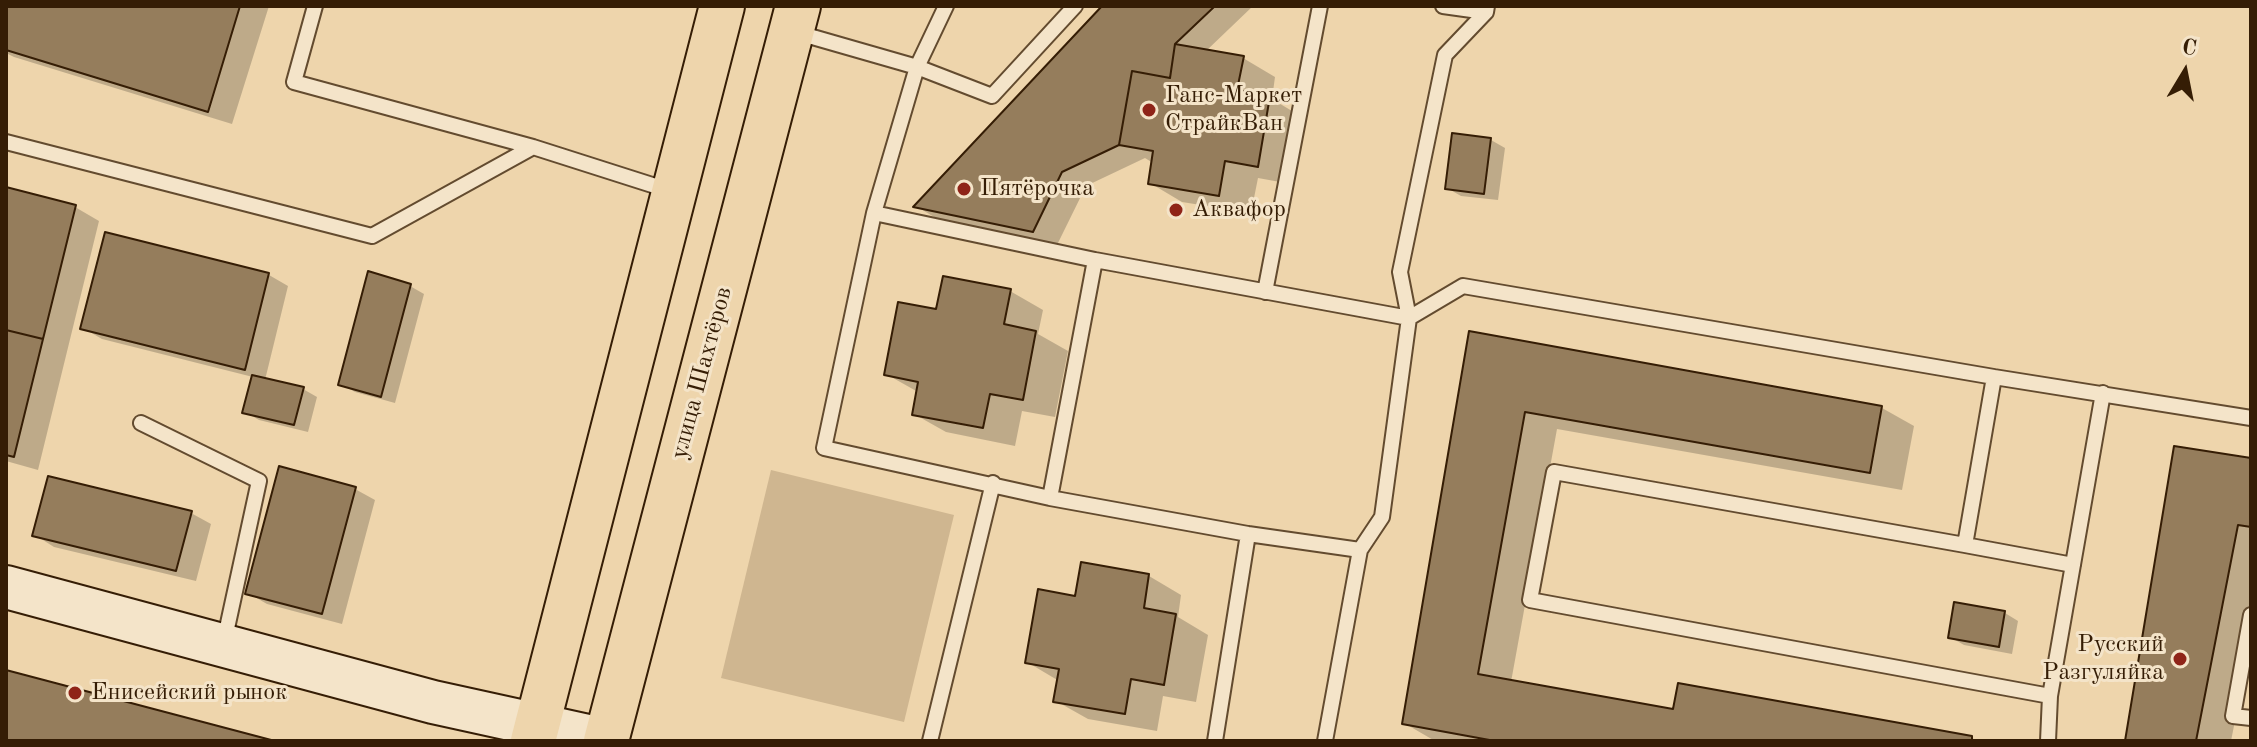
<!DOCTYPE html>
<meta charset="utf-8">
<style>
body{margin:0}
#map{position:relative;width:2257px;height:747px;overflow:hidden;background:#eed5ac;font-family:"Old Standard TT",serif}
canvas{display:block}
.frame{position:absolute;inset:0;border:8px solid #351d05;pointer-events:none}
.north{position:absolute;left:2145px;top:32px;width:80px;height:80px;-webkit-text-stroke:6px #f4e4c9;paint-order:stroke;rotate:10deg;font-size:22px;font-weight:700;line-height:32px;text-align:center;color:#351d05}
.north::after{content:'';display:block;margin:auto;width:28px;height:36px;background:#351d05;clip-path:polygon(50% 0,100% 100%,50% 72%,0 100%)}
</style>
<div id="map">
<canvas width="2257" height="747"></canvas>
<div class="frame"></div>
<div class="north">С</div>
</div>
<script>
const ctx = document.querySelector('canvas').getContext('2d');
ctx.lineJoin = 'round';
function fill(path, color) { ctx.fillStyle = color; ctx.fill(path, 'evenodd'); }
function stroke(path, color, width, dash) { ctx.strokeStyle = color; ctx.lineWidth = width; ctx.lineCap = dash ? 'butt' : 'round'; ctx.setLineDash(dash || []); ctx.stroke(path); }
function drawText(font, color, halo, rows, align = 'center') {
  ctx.font = font + ' "Old Standard TT",serif'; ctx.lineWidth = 6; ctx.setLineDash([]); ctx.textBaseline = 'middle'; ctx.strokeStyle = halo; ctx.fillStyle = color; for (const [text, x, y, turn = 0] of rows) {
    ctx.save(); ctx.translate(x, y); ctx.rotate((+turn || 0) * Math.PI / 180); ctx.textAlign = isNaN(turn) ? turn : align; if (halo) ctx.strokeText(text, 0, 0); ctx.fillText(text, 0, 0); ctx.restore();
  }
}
const green = new Path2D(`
 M771,470l183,45 -50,207 -183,-44z`);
const shadow = new Path2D(`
 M6,6h263l-37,118 -218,-67 -8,-4z
 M1105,6h148l-47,45 37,7 32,19 -3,22 30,18 -11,67 -33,-6 -7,35 -69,-11 -32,-19 3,-20 -8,-5 -59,28 -29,59 -118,-25 -23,-14z
 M1491,140l14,8 -7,52 -37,-4 -14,-8z
 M6,190l69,17 24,14 -61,249 -32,-9z
 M106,235l163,40 19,11 -23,94 38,9 14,8 -9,35 -49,-12 -14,-8 8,-35 -151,-38 -19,-11z
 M410,286l14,8 -29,109 -40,-11 -14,-8z
 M1010,291l33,19 -5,24 30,17 -13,66 -33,-6 -7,35 -69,-14 -32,-18 4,-22 -32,-18 52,-63z
 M1471,333l411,75 32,18 -12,64 -345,-61 -46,253 164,30 297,26 5,3h-542l-31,-18z
 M2251,460v180l-20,101h-104z
 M355,489l20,11 -33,124 -75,-20 -19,-11z
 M191,513l20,11 -15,57 -142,-34 -19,-12z
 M1149,576l32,19 -3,22 30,18 -12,67 -33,-6 -6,35 -69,-12 -32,-18 3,-20 -32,-19 50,-64z
 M2005,613l13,8 -6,33 -48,-9 -14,-8z`);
const building = new Path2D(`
 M6,6h234l-32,106 -202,-62z
 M1102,6h113l-40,38 -5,34 -38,-7 -13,74 -57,27 -29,60 -120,-25z
 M1175,44l69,12 -7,34 33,6 -12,71 -33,-6 -6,35 -71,-12 5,-33 -34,-6 13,-74 38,7z
 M1452,133l39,5 -7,56 -39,-5z
 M6,187l70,18 -33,134 -37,-9z
 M105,232l164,41 -24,97 -165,-41z
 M368,271l43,13 -30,113 -43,-12z
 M943,276l68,13 -7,35 32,7 -13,69 -33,-6 -7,34 -71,-13 6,-33 -34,-7 14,-73 38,7z
 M6,330l37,9 -29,118 -8,-2z
 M1469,331l413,75 -12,67 -345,-61 -47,262 195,35 5,-26 294,53v5h-477l-93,-17z
 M252,375l52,12 -10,38 -52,-12z
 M2174,446l77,12v69l-13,-2 -42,216h-71z
 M279,466l77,21 -34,127 -77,-20z
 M48,476l144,35 -16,60 -144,-35z
 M1081,562l68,12 -5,34 32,6 -12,71 -33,-6 -6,35 -72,-12 6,-33 -34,-6 13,-74 37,7z
 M1954,602l51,9 -6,36 -51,-9z
 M6,670l269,71h-269z`);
const lane = new Path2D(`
 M315,6l-21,76 239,65 138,44
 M946,6l-29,61 -43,146 -50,235 226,50 198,36 112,16
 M1443,6l43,6
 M795,32l122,35 75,29 83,-90
 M6,142l366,94 161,-89
 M874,213l221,47 314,58 54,-32 531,91 257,41
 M1265,292l55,-286
 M1994,377l-29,168 -411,-73 -24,128 520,96
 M141,423l118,58 -35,161
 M1050,498l45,-238
 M1965,545l108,20
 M2251,615l-18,101 18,2
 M930,741l63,-258
 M1215,741l33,-207
 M1325,741l35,-191 22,-33 27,-199 -9,-46 45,-217 41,-43 1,-6
 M2048,741l2,-45 53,-303`);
const secondary = new Path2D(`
 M6,587l427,115 173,38`);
const primary = new Path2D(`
 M533,741l189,-735
 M606,741l192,-735`);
const markers = [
 [1149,110,8,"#8f2418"],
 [964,189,8,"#8f2418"],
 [1176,210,8,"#8f2418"],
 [2180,659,8,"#8f2418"],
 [75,693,8,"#8f2418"]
];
const poiNames = [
 ["Ганс-Маркет",1165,96],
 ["СтрайкВан",1165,124],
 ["Пятёрочка",980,189],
 ["Аквафор",1192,210],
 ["Русский",2164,645,"right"],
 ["Разгуляйка",2164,673,"right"],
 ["Енисейский рынок",91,693]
];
const streetNames = [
 ["улица Шахтёров",702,373,-75]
];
fill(green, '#cfb690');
fill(shadow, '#0003');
fill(building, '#957d5c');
stroke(building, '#351d05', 2);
stroke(lane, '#634b2f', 18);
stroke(secondary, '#351d05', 46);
stroke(primary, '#351d05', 48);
stroke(lane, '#f4e4c9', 14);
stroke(secondary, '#f4e4c9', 42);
stroke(primary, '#eed5ac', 44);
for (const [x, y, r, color] of markers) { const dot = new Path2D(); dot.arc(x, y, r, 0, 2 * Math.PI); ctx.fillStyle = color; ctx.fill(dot); stroke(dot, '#f4e4c9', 3); }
drawText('24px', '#351d05', '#f4e4c9', poiNames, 'left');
drawText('24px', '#351d05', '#f4e4c9', streetNames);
</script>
